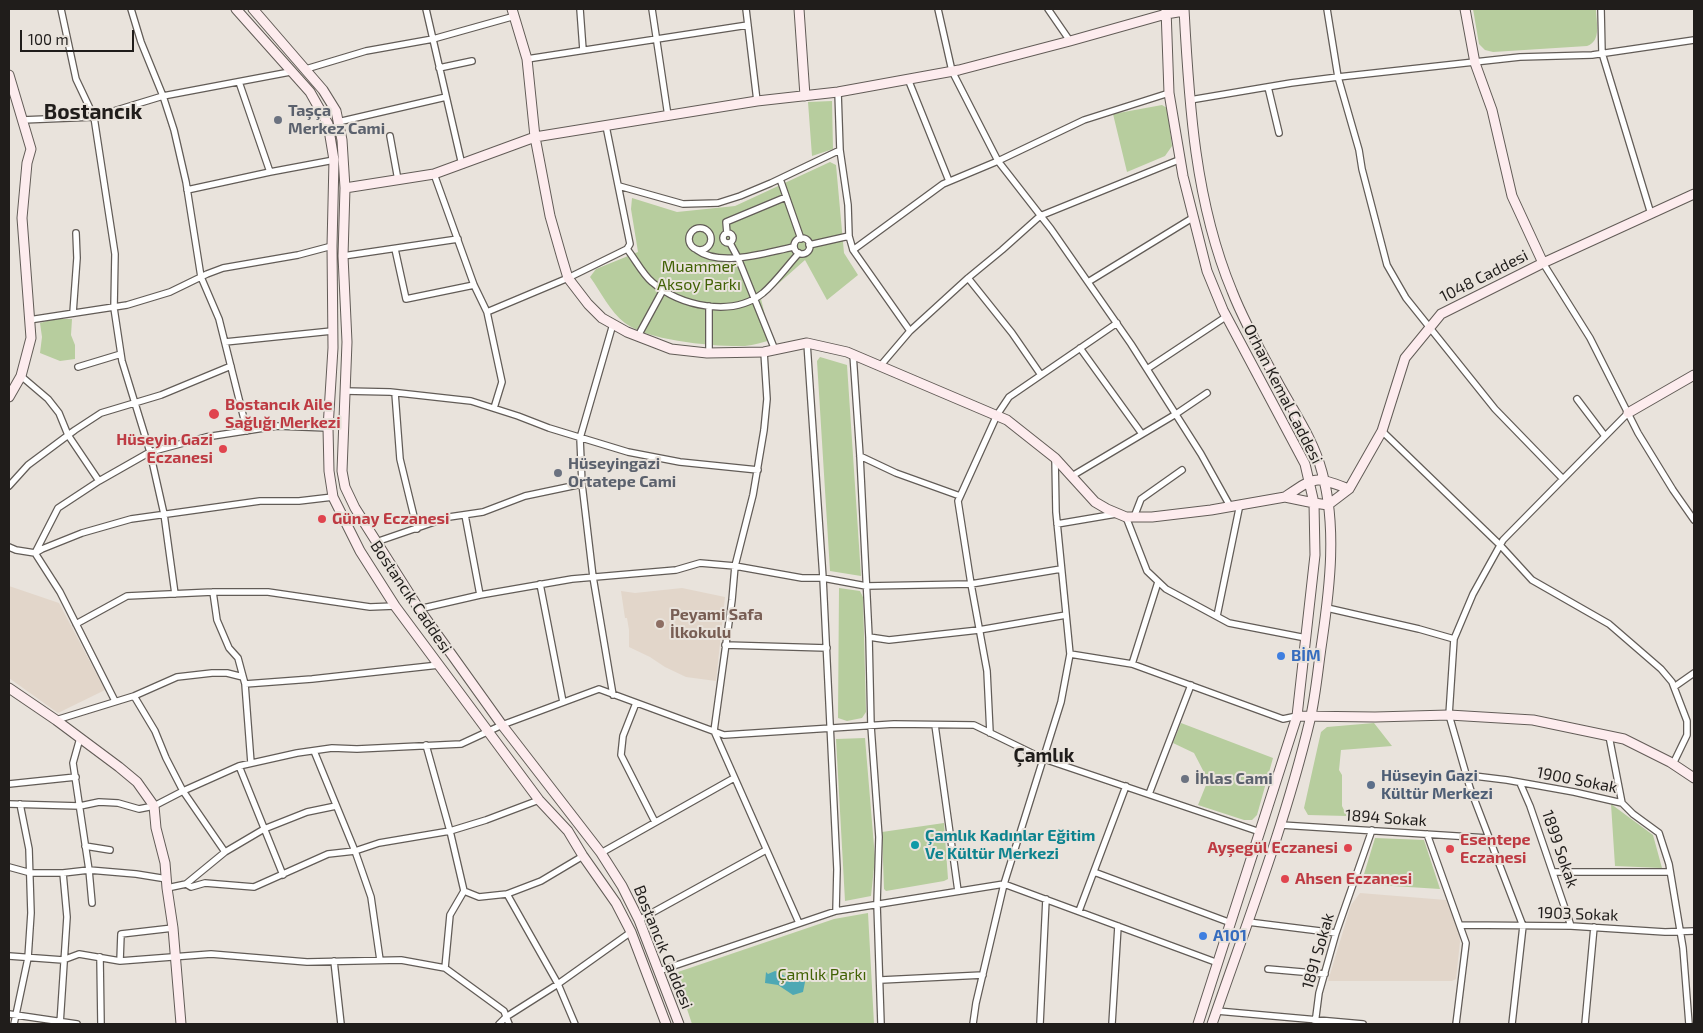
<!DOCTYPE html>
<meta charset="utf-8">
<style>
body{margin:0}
#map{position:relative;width:1703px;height:1033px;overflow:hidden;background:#e9e3dc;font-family:"Exo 2",sans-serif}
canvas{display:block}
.frame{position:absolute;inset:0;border:10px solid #201d1b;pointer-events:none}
.scale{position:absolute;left:20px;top:30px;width:114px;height:22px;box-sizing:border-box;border:2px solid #201d1b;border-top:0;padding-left:6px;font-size:15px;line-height:18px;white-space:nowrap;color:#201d1b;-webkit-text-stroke:4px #e9e3dc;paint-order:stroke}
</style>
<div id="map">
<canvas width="1703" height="1033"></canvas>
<div class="frame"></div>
<div class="scale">100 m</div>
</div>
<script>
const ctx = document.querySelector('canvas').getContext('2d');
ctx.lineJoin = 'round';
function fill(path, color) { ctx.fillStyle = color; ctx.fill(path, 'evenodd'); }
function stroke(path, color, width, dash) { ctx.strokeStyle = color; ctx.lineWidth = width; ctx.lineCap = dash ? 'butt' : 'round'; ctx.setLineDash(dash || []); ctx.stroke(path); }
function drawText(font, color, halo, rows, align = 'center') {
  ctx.font = font + ' "Exo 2",sans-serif'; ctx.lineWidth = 4; ctx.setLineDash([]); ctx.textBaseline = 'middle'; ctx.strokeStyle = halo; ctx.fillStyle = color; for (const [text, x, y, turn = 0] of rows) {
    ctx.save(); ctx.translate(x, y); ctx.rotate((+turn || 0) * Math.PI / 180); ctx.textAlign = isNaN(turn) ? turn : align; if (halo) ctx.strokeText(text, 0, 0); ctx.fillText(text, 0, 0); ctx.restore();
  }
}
const built = new Path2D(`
 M9,586l50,17 46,87 -47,23 -49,-35z
 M682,588l43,9 -9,84 -30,-4 -21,-10 -15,-10 -21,-10v-17l-2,-12h-2l-4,-27 14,2z
 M1360,893l86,7 13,32 1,10 -4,37 -4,2h-124l23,-76z`);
const green = new Path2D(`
 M1473,9h123c0,13 6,32 -9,37l-94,6 -8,-2 -6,-6z
 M832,101l1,48 -21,7 -4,-54z
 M1162,105l5,3 5,38 -7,10 -38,16 -14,-58z
 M830,162l6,3 8,88 14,22 -31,25 -22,-40 -44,39 10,41c-8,2 -17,5 -26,6 -29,1 -97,-5 -120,-23 -15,-11 -24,-31 -35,-46l6,-8 42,-17 -7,-43 1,-11 45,14 58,-6z
 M54,319h18l-1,16 4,10v14l-15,2 -20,-8 2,-16 -2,-14z
 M820,357l27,8 14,211 -31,-5 -13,-210z
 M839,588l21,3 3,6 3,115 -4,6 -15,3 -9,-3z
 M1181,723l92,35 -16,57 -5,5h-8l-46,-15 10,-25 -14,-27 -21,-10z
 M1374,723l18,23 -51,4 -2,20 3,5v31l5,10 -39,-1 -4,-7 17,-76 6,-5z
 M865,738l10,120 -4,38 -26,5 -9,-162z
 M1611,804l42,31 9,33 -47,-2z
 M944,823l4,56 -4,2 -58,10 -2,-2 -2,-57z
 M1375,838l49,2 16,49 -79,-5z
 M868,913l6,111h-182l-17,-51 159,-54z`);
const water = new Path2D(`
 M775,971c9,3 12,10 21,3l4,1 5,7 -2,10 -10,3 -15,-10 -13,-2 1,-11 2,2z`);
const street = new Path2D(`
 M61,9l15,70 18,38 21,137 -1,54 8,53 28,91 14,62 11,80
 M131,9l10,33 22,54 11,34 12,52 15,95 18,42 28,112
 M426,9l36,156
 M580,9l3,41
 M652,9l16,107
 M746,9l11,92
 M938,9l14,62 46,90 53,68 80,115 70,110 29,52
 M1048,9l22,32
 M1327,9l11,68 21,73 3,19 25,96 19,33 89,111 68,70
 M1601,9l1,44 49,161
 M527,59l221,-34
 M439,68l33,-7
 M306,69l60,-18 67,-12 82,-23
 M908,79l41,102
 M239,82l31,90
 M1268,87l11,46
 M838,92l2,58 8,55 1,31 4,14 57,81
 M1190,100l101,-17 47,-6 182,-20 72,-2 102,-15
 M22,120l72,-3 69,-21 127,-24
 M338,122l108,-25
 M390,136l8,44
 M434,174l40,111 13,27 81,-34 59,-29 3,-5 -24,-118
 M780,179l21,60
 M619,186l64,18 35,-1 22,-7 31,-13 69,-33
 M187,190l83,-18 64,-12
 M689 239a11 11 0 1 1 22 0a11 11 0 1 1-22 0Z
 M723 238a5 5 0 1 1 10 0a5 5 0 1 1-10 0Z
 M727,233l-1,-11 60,-25
 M794 246a8 8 0 1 1 16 0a8 8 0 1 1-16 0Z
 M730,243l8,15 37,92
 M809,245l40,-9
 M395,249l11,50 68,-14
 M627,249c8,10 16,26 25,33 28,24 80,36 111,11 13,-11 24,-27 36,-40
 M697,250c24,18 70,2 97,-3
 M853,250l90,-66 55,-23 86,-41 85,-27
 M343,256l115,-17
 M1543,263l47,75 48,95 35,57 21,30
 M968,278l44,55 29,42
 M1088,282l106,-65
 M709,306v47
 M487,312l15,70 -8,26
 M73,313l4,-55 -1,-25
 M29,320l98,-15 43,-13 37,-18 16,-6 75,-13 34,-9
 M613,324l-33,114 2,46 11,93 20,118
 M638,336l25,-46
 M225,342l107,-11
 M807,343l16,235 14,291 -1,42
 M1080,348l62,86
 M764,352l3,47 -3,31 -11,65 -18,71 -3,34 -18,131 85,192
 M853,354l7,102 9,181 2,89 8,111 -2,67 4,120
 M881,365l29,-34 58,-53 34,-28 38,-34 141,-57
 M78,367l43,-13
 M1147,369l80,-53
 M21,376l27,23 11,14 9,22 31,46
 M344,391l46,1 81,9 47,15 31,12 79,24 52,10 78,8
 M395,393l5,66 17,70
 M1577,399l28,37
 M1382,431l118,114 32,35 77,44 52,45 11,13 15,39v14l-14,29
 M860,456l36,17 64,23
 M1072,476l104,-62 31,-21
 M9,486l19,-21 47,-35 26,-17 60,-18 70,-29
 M465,515l15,80
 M1126,517l21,54 19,18 63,34 77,15
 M1134,517l7,-18 41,-29
 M1057,524l59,-10
 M376,542l73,-25 34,-5 42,-16 57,-12
 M9,547l7,3 19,3 7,-4 40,-16 49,-14 129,-18h39l34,-4
 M35,553l23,-45 41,-27 51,-29 56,-15 71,-11 51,2
 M35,553l25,39 55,109
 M540,584l23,118
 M213,592l4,28 12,28 9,10 7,26 6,79
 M1327,608l92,21 35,10
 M419,609l61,-14 92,-16 104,-9 24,-7 35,3 67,12h21l43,8 105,-2 90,-15
 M1217,616l23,-112
 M76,624l51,-28 86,-4h55l102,15 25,-1
 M869,637l20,3 90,-10 87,-15
 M725,645l102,3
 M1070,654l62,10 151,55 14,-3
 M1132,664l26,-82
 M245,684l67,-5 127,-14
 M1674,687l20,-14
 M134,696l21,35 11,27 17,33 42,61
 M636,703l-13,33 -2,19 34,67
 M56,720l78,-24 43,-19 35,-4h15l16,4
 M935,725l23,166
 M990,733l-3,-62 -16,-87 -13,-83 39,-86 12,-18 108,-74
 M1609,736l13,67
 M80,738l-7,25 16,107 3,33
 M426,745l24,86 14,60 -14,24 -5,53
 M314,751l41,100 16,46 9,63
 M239,766l44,109
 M1466,775l41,5 67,12 48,11 11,11 26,19 10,31 14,84 6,76
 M1520,783l10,23 41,120
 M9,784l67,-7
 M1149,794l42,-109
 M9,804l71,2 19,-4 19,1 21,6 15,-3 29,-15 56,-25 58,-13 35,-5 25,1 104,-5 41,-19 97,-36 125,46 170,-11 80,1 70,34 216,73
 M1281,825l207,13
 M1427,834l39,109 -10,81
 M85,846l25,4
 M601,853l133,-75
 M9,867l22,6h32l26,-3 47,4 31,5
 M1094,872l137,51
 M1553,872h117
 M186,884l5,3 14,-4 49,4 74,-33 27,-3 24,-8 71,-12 36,-11 53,-20
 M167,888l19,-4 39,-32 39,-23 43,-17 29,-6
 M464,891l15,6 28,-3 34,-13 42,-25
 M507,894l51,90 17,40
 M1079,911l47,-125
 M639,920l127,-70
 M1248,922l88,11
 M1460,925l111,1 94,6 29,-1
 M9,956l54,4 16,-6 41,7 91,-7 96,8 94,-2 44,8 59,43 5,13
 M100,957l1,67
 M120,961l1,-27 52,-6
 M334,961l7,63
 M1268,969l57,5
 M659,971l177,-60 168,-27 214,79
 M881,980l102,-5
 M1217,1011l146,13
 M9,1014l68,10
 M14,1024l14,-66 3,-45 -2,-64 -9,-45
 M60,1024l7,-107 -4,-44
 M499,1024l7,-7 52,-33 73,-52
 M973,1024l3,-21 28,-119 57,-182 9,-48 -14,-142 -1,-54
 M1040,1024l6,-125
 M1112,1024l6,-98
 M1315,1024l4,-31 17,-60 36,-103
 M1512,1024l11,-98 -53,-138 -21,-73 5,-76 19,-45 30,-54 125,-127
 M1585,1024l9,-97`);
const secondary = new Path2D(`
 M236,9l74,83 18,32 6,36 -2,86 1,102 -5,80 1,43 4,26 27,54 35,55 144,194 29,31 15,25 33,47 15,29 35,92
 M253,9l70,81 13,21 6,29 3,48 -2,68 4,86 -5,129 3,16 10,21 64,101 83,116 99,128 21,33 17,34 40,104
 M512,9l15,50 8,78 15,79 12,42 6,20 20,26 14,14 25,14 44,17 36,4 57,-1 43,-9 40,9 160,68 48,38 40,44 12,7 19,8h26l59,-7 74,-13 29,6 14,2 21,-16 33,-58 23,-73 36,-44 102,-51 151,-69
 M799,9l6,87
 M1166,9l3,84 14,83 24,95 16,39 82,154 9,39 1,52 -18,161 -99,308
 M1184,9c5,95 11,193 48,282 12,31 29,61 45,90 16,30 36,57 45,91 15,54 8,114 0,169 -4,26 -6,53 -12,79 -25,104 -63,203 -98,304
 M1465,9l10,54 17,47 20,86 31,67
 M9,75l22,74 -4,14 -5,55 9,120 -10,38 -12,21
 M345,188l89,-14 101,-37 222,-36 81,-9 121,-22 111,-29 96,-27 18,-3
 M1628,413l66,-38
 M1285,497c31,-21 29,-21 64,-8
 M9,688l47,32 63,47 18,15 17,24 2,22 9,35 2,25 6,40 8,96
 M1297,716l78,1 74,-2 84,5 91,19 46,23 24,16`);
const markers = [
 [278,120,5,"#6b7280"],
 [214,414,6,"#e0444e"],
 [223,449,5,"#e0444e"],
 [558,473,5,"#6b7280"],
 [322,519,5,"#e0444e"],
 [660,624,5,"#8d6e63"],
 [1281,656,5,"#3f7fe0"],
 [1185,779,5,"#6b7280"],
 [1371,785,5,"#5c6f8a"],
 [915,845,5,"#0f9aa8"],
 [1348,848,5,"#e0444e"],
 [1450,849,5,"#e0444e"],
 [1285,879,5,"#e0444e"],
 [1203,936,5,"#3f7fe0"]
];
const worshipNames = [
 ["Taşça",288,111],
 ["Merkez Cami",288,129],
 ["Hüseyingazi",568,464],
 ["Ortatepe Cami",568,482],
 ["İhlas Cami",1195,779]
];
const parkNames = [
 ["Muammer",699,267],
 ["Aksoy Parkı",699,285],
 ["Çamlık Parkı",822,975]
];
const streetNames = [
 ["1048 Caddesi",1484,276,-27],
 ["Orhan Kemal Caddesi",1283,394,63],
 ["Bostancık Caddesi",411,597,56],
 ["1900 Sokak",1577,780,11],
 ["1894 Sokak",1386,818,4],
 ["1899 Sokak",1560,849,71],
 ["1903 Sokak",1578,914,2],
 ["Bostancık Caddesi",663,947,68],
 ["1891 Sokak",1318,951,-74]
];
const healthNames = [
 ["Bostancık Aile",225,405],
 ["Sağlığı Merkezi",225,423],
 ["Hüseyin Gazi",213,440,"right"],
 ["Eczanesi",213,458,"right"],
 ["Günay Eczanesi",332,519],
 ["Esentepe",1460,840],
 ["Eczanesi",1460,858],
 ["Ayşegül Eczanesi",1338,848,"right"],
 ["Ahsen Eczanesi",1295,879]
];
const educationNames = [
 ["Peyami Safa",670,615],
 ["İlkokulu",670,633]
];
const shopNames = [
 ["BİM",1291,656],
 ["A101",1213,936]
];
const serviceNames = [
 ["Hüseyin Gazi",1381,776],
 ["Kültür Merkezi",1381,794]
];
const cultureNames = [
 ["Çamlık Kadınlar Eğitim",925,836],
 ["Ve Kültür Merkezi",925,854]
];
const quarterNames = [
 ["Çamlık",1044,756]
];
const districtNames = [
 ["Bostancık",93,112]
];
fill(built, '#e2d6ca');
fill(green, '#b7cd9e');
fill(water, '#4ea8b4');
stroke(street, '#625c57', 8);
stroke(secondary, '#625c57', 11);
stroke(street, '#fff', 5.5);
stroke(secondary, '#fdecee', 9);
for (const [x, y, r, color] of markers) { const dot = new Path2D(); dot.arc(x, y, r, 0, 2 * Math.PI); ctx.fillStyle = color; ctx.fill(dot); stroke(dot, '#e9e3dc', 2); }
drawText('bold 16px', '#5b616d', '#e9e3dc', worshipNames, 'left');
drawText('16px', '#426205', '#e9e3dc', parkNames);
drawText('16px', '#201d1b', '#e9e3dc', streetNames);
drawText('bold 16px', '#be3a42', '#e9e3dc', healthNames, 'left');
drawText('bold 16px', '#785e54', '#e9e3dc', educationNames, 'left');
drawText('bold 16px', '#366cbe', '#e9e3dc', shopNames, 'left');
drawText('bold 16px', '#4e5e75', '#e9e3dc', serviceNames, 'left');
drawText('bold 16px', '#0d838f', '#e9e3dc', cultureNames, 'left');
drawText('bold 19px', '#201d1b', '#e9e3dc', quarterNames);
drawText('bold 21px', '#201d1b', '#e9e3dc', districtNames);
</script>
